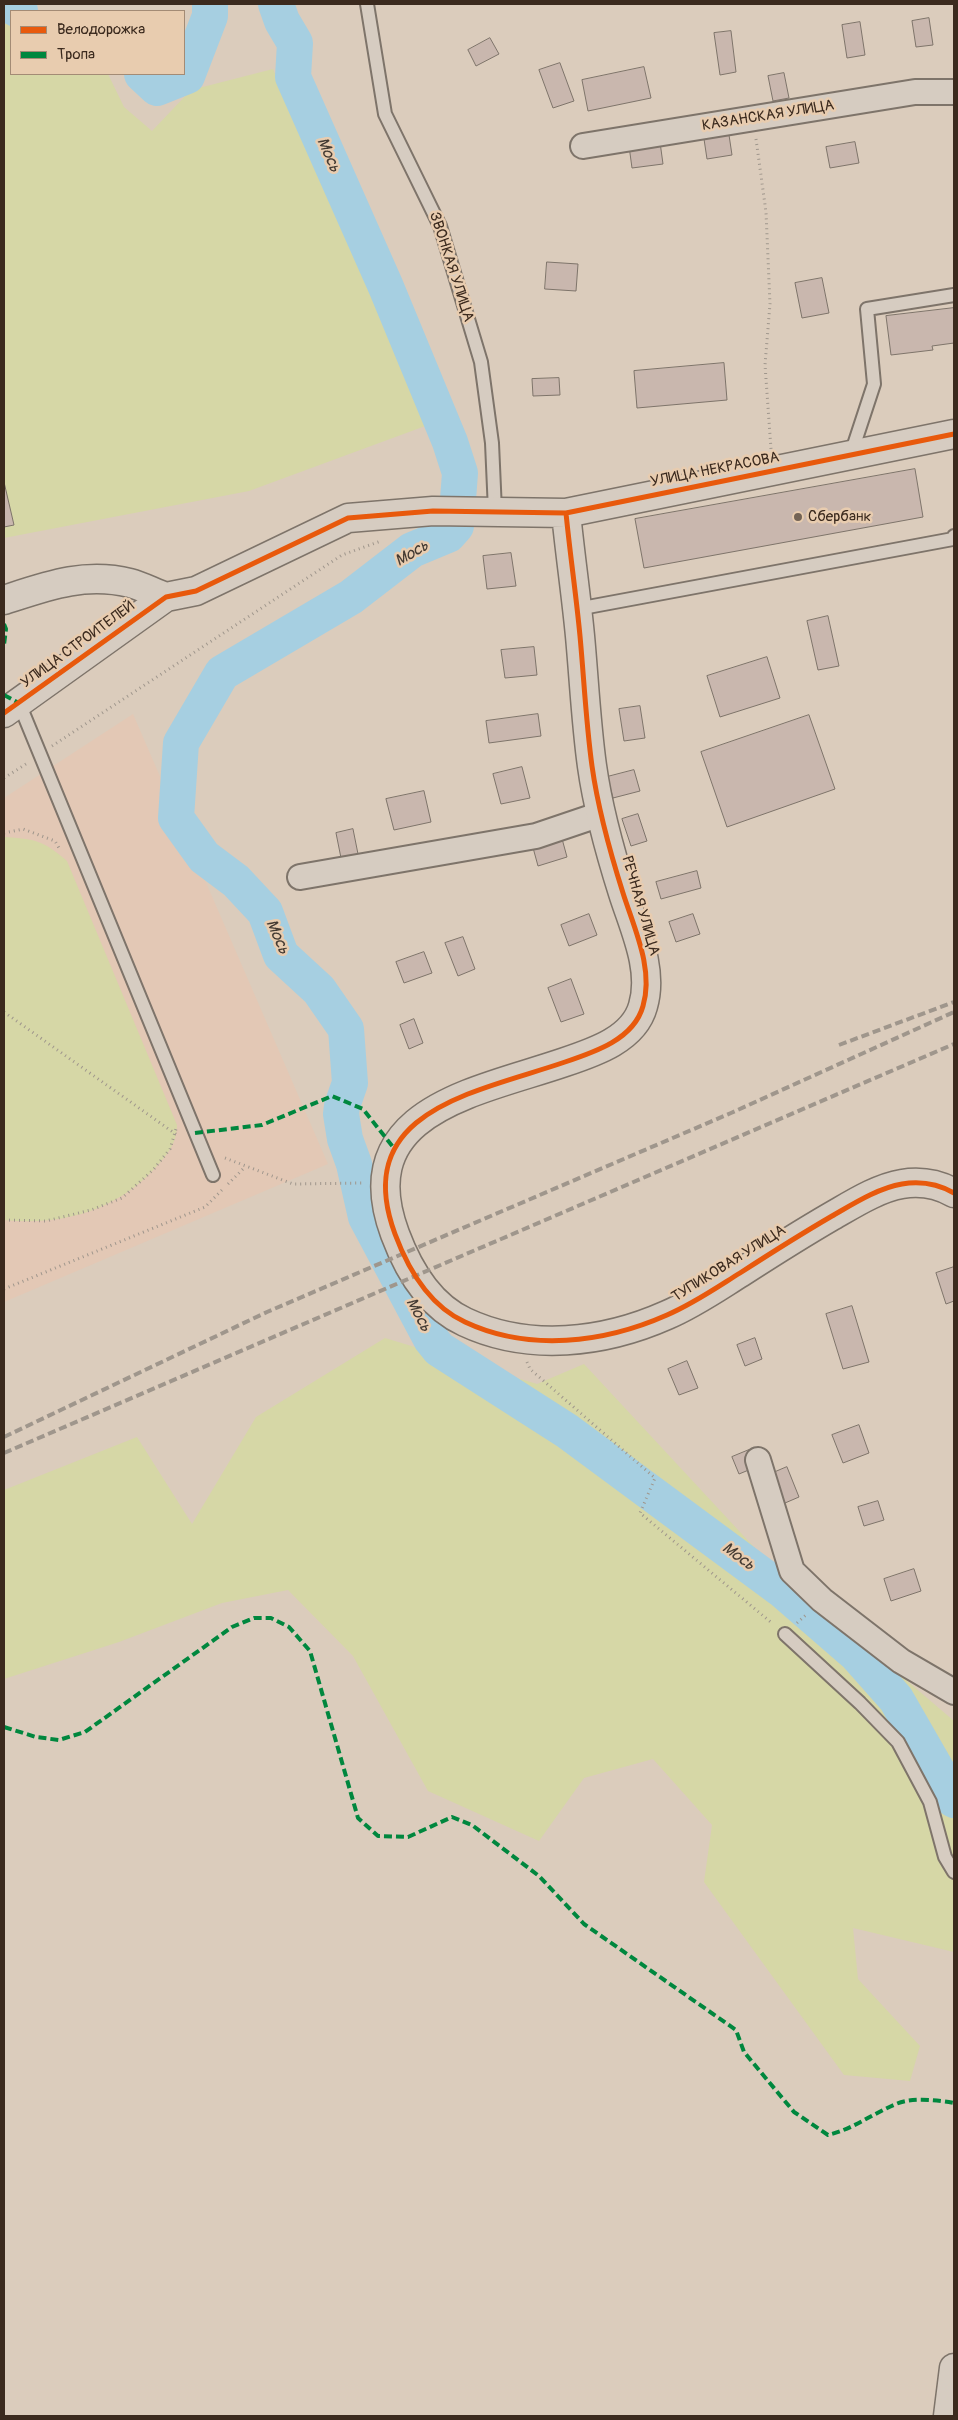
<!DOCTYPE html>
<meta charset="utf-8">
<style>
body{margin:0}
#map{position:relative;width:958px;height:2420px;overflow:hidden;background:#dbccbc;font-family:Pangolin,sans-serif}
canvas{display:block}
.frame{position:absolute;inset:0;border:5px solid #3b2a1e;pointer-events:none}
.legend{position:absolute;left:10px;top:10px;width:175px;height:65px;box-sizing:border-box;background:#e8ccaf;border:1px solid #a38b75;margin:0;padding:6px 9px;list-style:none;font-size:15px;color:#3b2a1e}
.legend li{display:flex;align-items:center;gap:10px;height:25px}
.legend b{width:25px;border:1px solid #a38b75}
</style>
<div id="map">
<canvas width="958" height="2420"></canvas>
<div class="frame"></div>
<ul class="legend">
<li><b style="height:6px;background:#e8590c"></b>Велодорожка</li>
<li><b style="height:6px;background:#00873e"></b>Тропа</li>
</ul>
</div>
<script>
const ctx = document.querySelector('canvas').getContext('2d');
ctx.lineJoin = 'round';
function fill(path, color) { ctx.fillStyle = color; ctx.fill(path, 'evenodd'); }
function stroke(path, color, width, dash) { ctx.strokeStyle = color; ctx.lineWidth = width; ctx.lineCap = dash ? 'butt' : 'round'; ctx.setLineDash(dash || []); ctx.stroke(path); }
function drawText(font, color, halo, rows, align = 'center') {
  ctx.font = font + ' Pangolin,sans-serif'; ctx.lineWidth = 5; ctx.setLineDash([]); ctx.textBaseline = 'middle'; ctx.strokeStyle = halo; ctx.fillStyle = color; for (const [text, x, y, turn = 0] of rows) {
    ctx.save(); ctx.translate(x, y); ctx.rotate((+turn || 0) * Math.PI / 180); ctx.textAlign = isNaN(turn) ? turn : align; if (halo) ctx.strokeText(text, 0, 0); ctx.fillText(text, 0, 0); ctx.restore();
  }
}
const built = new Path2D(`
 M133,714l195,450 -324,138v-504z`);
const green = new Path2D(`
 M4,23l7,2v49h97l16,33 28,24 39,-41 82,-21 155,356 -179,66 -245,47z
 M4,837c31,2 39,3 63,24l110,264c0,18 -10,30 -22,43 -39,43 -94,58 -151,52z
 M385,1338l152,46 47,-20 183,197 187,160v231l-101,-24 5,51 62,67 -10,35 -66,-6 -140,-193 8,-57 -59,-66 -69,19 -45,63 -111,-50 -75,-135 -65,-66 -66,13 -103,39 -115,37v-189l133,-53 55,87 64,-107z`);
const river = new Path2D(`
 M7,4l13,7
 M276,4l6,17 13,22 -2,34 93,210 64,155 10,31 -4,53 -8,9 -36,15 -61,47 -129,76 -41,70 -5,75 28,39 32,24 29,31 16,43 38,35 27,39 4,54 -8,23 -1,8 4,25 9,25 12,53 65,122 8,10 128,82 215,159 75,65 39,44 58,101
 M142,74l15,14 30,-12 23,-60v-12`);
const building = new Path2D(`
 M929,18l4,27 -17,2 -4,-26z
 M860,22l5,33 -18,3 -5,-33z
 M731,31l5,41 -16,3 -6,-42z
 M490,38l9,16 -23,12 -8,-16z
 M560,63l14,38 -21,7 -14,-38z
 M644,67l7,31 -63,13 -6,-31z
 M784,73l5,25 -16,3 -5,-25z
 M729,135l3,20 -25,4 -3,-20z
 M660,142l3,22 -31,4 -3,-22z
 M855,142l4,21 -29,5 -4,-21z
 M547,262l31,2 -2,27 -31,-2z
 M822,278l7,35 -27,5 -7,-35z
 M954,308v35l-22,3 1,4 -42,5 -5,-39z
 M724,363l3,37 -90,8 -3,-37z
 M559,378l1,17 -27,1 -1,-17z
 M915,469l8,48 -279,51 -9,-49z
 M4,482l10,43 -10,2z
 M511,553l5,33 -29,3 -4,-33z
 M828,616l11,50 -21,4 -11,-49z
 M534,647l3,28 -32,3 -4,-28z
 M767,657l13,41 -60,19 -13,-41z
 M640,706l5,32 -21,3 -5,-32z
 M538,714l3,22 -52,7 -3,-22z
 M809,715l26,74 -108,38 -26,-75z
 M522,767l8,31 -29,6 -8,-30z
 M634,770l6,21 -27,7 -6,-21z
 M424,791l7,31 -37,8 -8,-31z
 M638,814l9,27 -16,5 -9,-27z
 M353,829l5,25 -17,4 -5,-25z
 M561,835l6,22 -29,9 -6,-22z
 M697,871l4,17 -40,11 -5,-17z
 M589,914l8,21 -28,11 -8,-21z
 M693,914l7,20 -24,8 -7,-20z
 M463,937l12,32 -17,7 -13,-33z
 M424,952l8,21 -28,10 -8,-21z
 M571,979l13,35 -23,8 -13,-34z
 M414,1019l9,24 -14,6 -9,-24z
 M954,1267v34l-8,3 -10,-31z
 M852,1306l17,56 -26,7 -17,-55z
 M755,1338l7,21 -17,7 -8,-21z
 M687,1361l11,27 -19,7 -11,-26z
 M859,1425l10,28 -26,10 -11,-28z
 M749,1450l7,17 -17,7 -7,-17z
 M787,1467l12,30 -21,9 -12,-30z
 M878,1501l6,19 -20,6 -6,-19z
 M914,1569l7,22 -30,10 -7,-22z`);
const path = new Path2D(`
 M756,139l10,73 4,92 -5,61 6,84
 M52,746l290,-191 39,-14
 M4,778l22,-14
 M4,833l19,-4 32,12 4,7
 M4,1012l173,123
 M225,1158l68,26 71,-1
 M228,1184l17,-17
 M4,1220l42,1 45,-11 31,-12 31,-28 17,-21 6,-20
 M4,1289l201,-82 17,-17
 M527,1362l3,7 125,109 -15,35 133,111
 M797,1623l10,-9`);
const service = new Path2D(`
 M367,4l18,110 55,112 41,136 11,81 3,68
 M851,454l23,-70 -7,-75 87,-14
 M577,609l376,-70 1,-3
 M19,703l194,472
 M785,1634l75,69 38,39 32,60 15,55 9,15`);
const minor = new Path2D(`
 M583,146l332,-54h39
 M300,877l236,-41 65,-22
 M758,1460l34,111 30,29 79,61 53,31`);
const tertiary = new Path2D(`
 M566,513c4,41 10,81 14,123 4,43 6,87 12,130 6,43 18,86 31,127 11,35 31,76 20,113 -9,33 -48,46 -78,56 -87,30 -216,48 -170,172 13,35 35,72 70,88 64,30 139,21 202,-7 26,-11 49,-27 73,-42 31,-20 61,-39 92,-57 21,-12 46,-28 70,-32 18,-3 36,0 52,9
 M4,600c43,-14 80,-28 126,-17 12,3 24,10 36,14
 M4,713l162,-116 30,-6 152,-73 85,-7 133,2 388,-79
 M948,2416l6,-48`);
const rail = new Path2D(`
 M839,1045l115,-43
 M4,1437l263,-125 464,-199 223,-101
 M4,1453l950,-409`);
const quiet = new Path2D(`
 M4,624l2,5 -2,16
 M4,695l15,8
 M195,1133l67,-8 70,-29 31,13 30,38
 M4,1727l32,10 23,3 26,-8 147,-105 22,-9h17l18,9 21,24 48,167 20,18 30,1 44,-20 20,8 67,51 45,48 152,106 8,22 50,60 34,23c25,-6 44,-21 68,-31 16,-7 41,-4 58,-1`);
const cycleway = new Path2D(`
 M566,513c4,41 10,81 14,123 4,43 6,87 12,130 6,43 18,86 31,127 11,35 31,76 20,113 -9,33 -48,46 -78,56 -87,30 -216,48 -170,172 13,35 35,72 70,88 64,30 139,21 202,-7 26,-11 49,-27 73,-42 31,-20 61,-39 92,-57 21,-12 46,-28 70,-32 18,-3 36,0 52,9
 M4,713l162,-116 30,-6 152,-73 85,-7 133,2 388,-79`);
const markers = [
 [798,517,5,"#736355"]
];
const streetNames = [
 ["КАЗАНСКАЯ УЛИЦА",768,116,-9],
 ["ЗВОНКАЯ УЛИЦА",451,267,72],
 ["УЛИЦА НЕКРАСОВА",715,470,-11],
 ["УЛИЦА СТРОИТЕЛЕЙ",78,645,-36],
 ["РЕЧНАЯ УЛИЦА",640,906,74],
 ["ТУПИКОВАЯ УЛИЦА",729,1264,-32]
];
const poiNames = [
 ["Сбербанк",808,517]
];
const waterNames = [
 ["Мось",328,155,66],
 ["Мось",412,554,-31],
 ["Мось",277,937,66],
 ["Мось",418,1315,62],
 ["Мось",738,1557,36]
];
fill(built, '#e3c8b5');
fill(green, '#d6d7a6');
stroke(river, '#a6cfe1', 36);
fill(building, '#c9b7ae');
stroke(building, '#7e746a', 1);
stroke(service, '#7e746a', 16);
stroke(minor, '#7e746a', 28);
stroke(tertiary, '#7e746a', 31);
stroke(path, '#9f968c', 3, [1, 4]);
stroke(service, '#d6ccc1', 12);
stroke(minor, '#d6ccc1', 24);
stroke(tertiary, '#d6ccc1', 28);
stroke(rail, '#9f968c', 4, [8, 4]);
stroke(quiet, '#00873e', 4, [8, 4]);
stroke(cycleway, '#e8590c', 5);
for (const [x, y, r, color] of markers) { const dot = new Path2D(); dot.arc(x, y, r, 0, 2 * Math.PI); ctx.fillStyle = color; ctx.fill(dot); stroke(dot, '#e8ccaf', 2); }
drawText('15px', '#3b2a1e', '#e8ccaf', streetNames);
drawText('15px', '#3b2a1e', '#e8ccaf', poiNames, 'left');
drawText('italic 16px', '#443b33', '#e8ccaf', waterNames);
</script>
